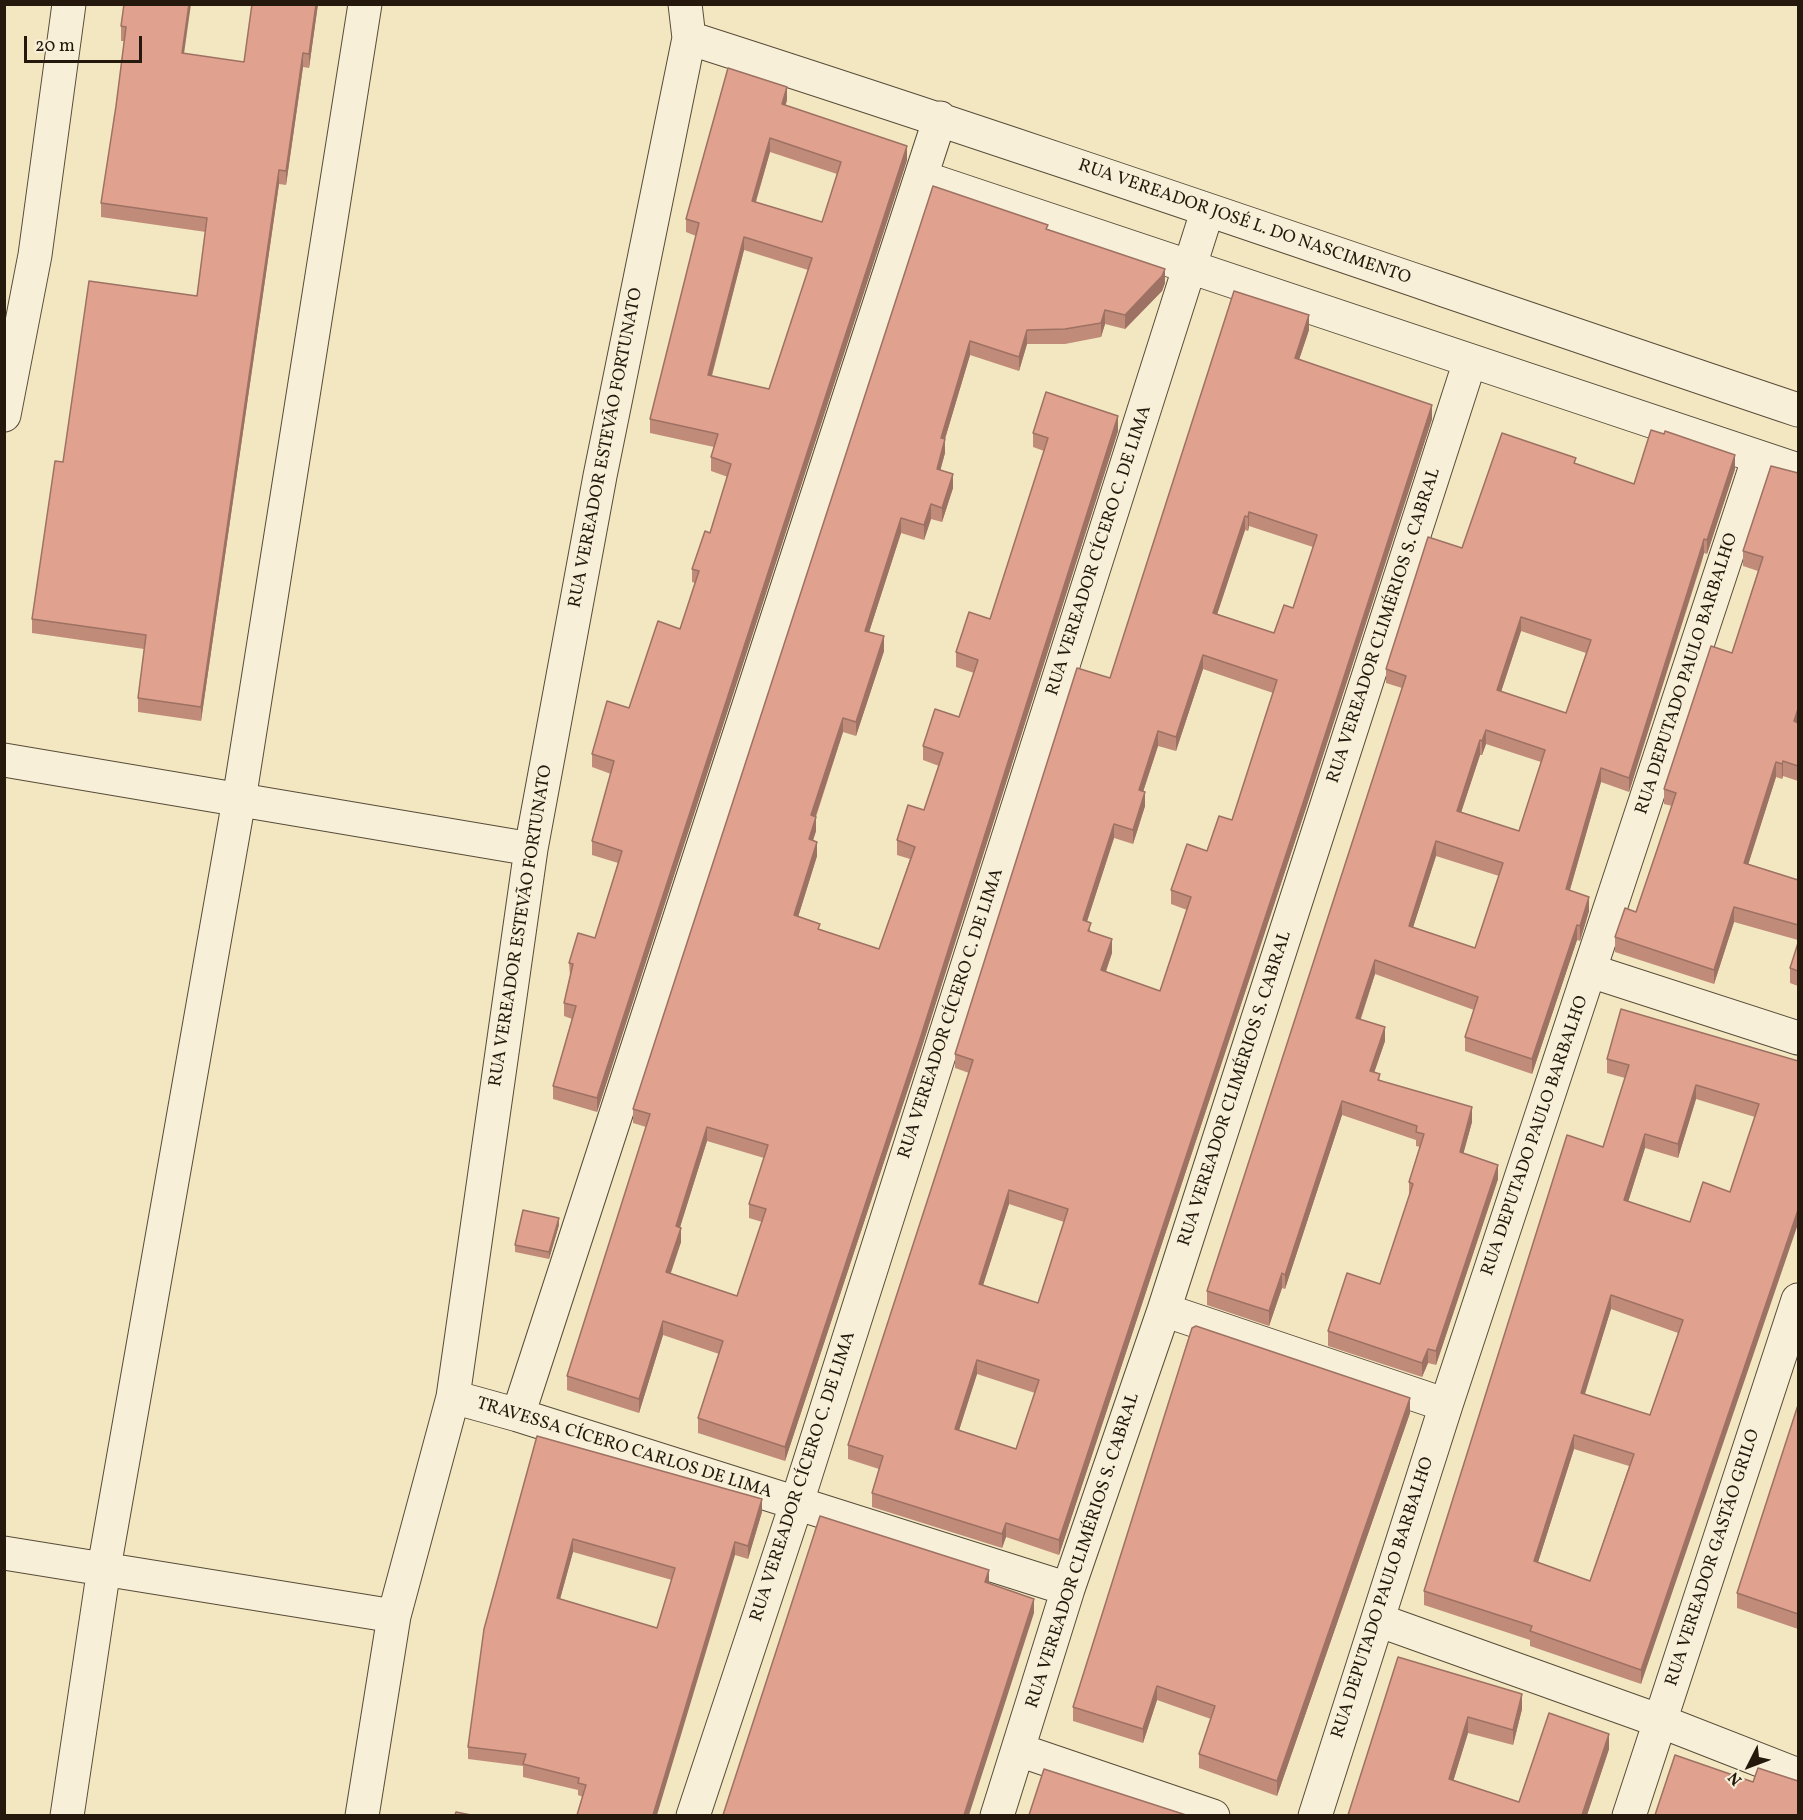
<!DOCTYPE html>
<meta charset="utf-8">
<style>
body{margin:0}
#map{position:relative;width:1803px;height:1820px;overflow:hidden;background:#f2e7c1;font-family:Vollkorn,serif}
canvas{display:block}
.frame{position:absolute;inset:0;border:6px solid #25180c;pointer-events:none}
.north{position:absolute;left:1719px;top:1736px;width:60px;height:60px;-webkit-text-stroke:4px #f7efd7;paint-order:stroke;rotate:228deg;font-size:16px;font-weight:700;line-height:24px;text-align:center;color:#25180c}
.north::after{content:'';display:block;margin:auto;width:21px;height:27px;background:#25180c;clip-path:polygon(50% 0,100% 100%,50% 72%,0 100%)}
.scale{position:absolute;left:24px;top:36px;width:118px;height:27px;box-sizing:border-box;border:3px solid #25180c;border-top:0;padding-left:8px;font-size:18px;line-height:21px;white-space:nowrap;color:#25180c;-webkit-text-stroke:4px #f7efd7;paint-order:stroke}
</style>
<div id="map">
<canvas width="1803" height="1820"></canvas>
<div class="frame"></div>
<div class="north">N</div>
<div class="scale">20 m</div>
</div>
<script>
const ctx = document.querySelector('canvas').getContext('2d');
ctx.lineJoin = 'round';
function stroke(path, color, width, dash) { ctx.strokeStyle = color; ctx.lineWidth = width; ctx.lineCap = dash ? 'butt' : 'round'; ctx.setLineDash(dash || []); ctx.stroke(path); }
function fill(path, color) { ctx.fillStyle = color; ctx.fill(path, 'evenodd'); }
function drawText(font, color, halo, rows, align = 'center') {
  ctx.font = font + ' Vollkorn,serif'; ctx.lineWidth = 6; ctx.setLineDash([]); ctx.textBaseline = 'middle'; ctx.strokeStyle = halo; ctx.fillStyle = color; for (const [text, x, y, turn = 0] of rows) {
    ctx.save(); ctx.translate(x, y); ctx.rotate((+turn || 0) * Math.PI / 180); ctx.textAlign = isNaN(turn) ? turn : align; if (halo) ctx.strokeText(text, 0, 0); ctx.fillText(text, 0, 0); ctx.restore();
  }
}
const minor = new Path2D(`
 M689,38c371,119 740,248 1109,372
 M921,177l877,293
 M4,415l31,-160 34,-251
 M4,760l527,89
 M1591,971l207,67
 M1164,1310l282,95
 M453,1397l65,18 550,174
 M518,1415l422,-1297
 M4,1553l390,63
 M1378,1620l282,101 138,54
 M1019,1750l194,66
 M67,1816l37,-248 135,-768 126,-796
 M362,1816l32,-200 59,-219 78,-548 69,-373 89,-438 -4,-34
 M693,1816l104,-314 410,-1290
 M997,1816l71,-227 96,-279 306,-949
 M1315,1816l131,-411 313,-948
 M1629,1816l169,-516`);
const wall = new Path2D(`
 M124,4l60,50 60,8 74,-58 -9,64 -6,-1 -17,118 -7,-1 -78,537 -63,-9v-14l6,-49 -112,-16v-14l31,-157 134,-166 9,-64 -105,-15v-14l15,-97 8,-65h-3v-15z
 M787,100l-2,6 122,54 -310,952 -44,-13v-13l19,-67 -8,-3v-13l6,-27 -1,-13 26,-25 23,-75 -26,-8v-14l19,-67 -19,-7v-13l37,-46 51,-79 15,-46 -3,-1v-13l18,-36 18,-56 -17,-6v-14l3,-10 -64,-14v-14l46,-183 -10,-4v-13zM770,152l67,22 -15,48 -66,-20zM744,250l64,20 -39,119 -57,-13z
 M933,186l115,44 117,53 -3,8 -37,38 -20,-5 -4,13 -36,7h-38l-8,27 -49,-16 -25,84v14l-5,17 13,18 -11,34 -11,-3 -7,21 -23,-7 -32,99 15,19 -28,85 -13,-4 -27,85v14l-3,9 4,16 -19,61 22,13 59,19 31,-90 -13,-4v-15l27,-30 15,-44 -16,-6v-14l36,-29 15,-44 -18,-6v-15l34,-33 54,-168 -11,-4v-14l85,-2 -199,625 -134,405 -87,-28v-15l21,-64 -56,-19 -24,78 -72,-23v-14l79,-249 -13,-4v-14zM707,1141l57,17 -15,46v14l13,4 -25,74 -66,-23 10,-31 -1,-15z
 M1309,330l-10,29 133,60 -126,389 -247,747 -53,-18 -4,11 -130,-41v-14l7,-24 -31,-10v-14l121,-372 -14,-5v-14l155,-376zM1249,526l64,21 -20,61 -19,25 -57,-19 28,-84 3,1zM1203,669l70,24 -41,127 -25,31 -36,39v14l16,6 -27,81 -54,-19 6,-19 -21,-21 -4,-11 27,-83 19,6 12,-38 -2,-14 15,-46 18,5zM1009,1204l55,18 -26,81 -55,-18zM977,1374l58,19 -19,56 -57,-19z
 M1576,464l58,20 101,-15 -28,85 -3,-1 -2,8 -73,231 -28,-10 -31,108 19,21 -9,30 -3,-1 -45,134 -67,-23v-14l9,-27 -99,-36 -14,45 24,22 -11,31 6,8 92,42 -9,32 35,25 -62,186 -8,-2 -6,14 -94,-31v-15l52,-47 29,-87v-15l11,-35 -4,-1v-6l-74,-25 -57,174 -3,-1 -13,38 -62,-21v-14l195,-603 -16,-5v-14l76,-121zM1521,631l65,22 -20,60 -65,-21zM1486,744l55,18 -22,69 -58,-19 19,-57h2zM1436,856l63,20 -24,72 -62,-21z
 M1798,473v308l-15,-5 -1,3 -6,-2 -28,87 50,16v60l-64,-18 -20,62 -99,-32v-15l21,-25 36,-106 -8,-2v-15l68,-136 26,-82 -15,-5v-15z
 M1798,943v43l-8,-3v-15z
 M1787,1057l-146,627 -111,-38v-6l-106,-35v-14l179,-444 22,-69 -18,-5v-14zM1696,1099l59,18 -25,75 -40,30 -62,-20 17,-54 33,10zM1611,1309l67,24 -28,82 -66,-21zM1574,1449l55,17 -39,115 -52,-19z
 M559,1225l-10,34 -34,-7v-7z
 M1798,1405v224l-61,-21v-15z
 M1410,1413l-133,383 -78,-28v-14l12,-35 -54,-19 -14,43 -70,-22v-14z
 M537,1436l225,76 -14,47 -13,-4 -152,242 -5,-2v-5l-55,-13v-11l-55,-7v-12zM573,1552l99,28 -15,48 -97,-29z
 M1398,1657l124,52 -9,36 -45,-12 -15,48 66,21 90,-53 -22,66h-239z`);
const shadedWall = new Path2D(`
 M189,4h2l-9,64v-15z
 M316,4h2l-9,64v-14z
 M303,53v14l-17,118v-14z
 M787,87v13l-5,18v-14z
 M770,138v14l-18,62v-13z
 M907,146v14l-310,952v-14z
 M279,170v14l-78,537v-14z
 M744,237v13l-36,139v-14z
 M1165,269v14l-3,8 -37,38v-14z
 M1105,310v14l-4,13v-14z
 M1309,315v15l-14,42v-14z
 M1027,330v14l-8,27v-14z
 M970,341v14l-29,97v-14z
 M1432,405v14l-126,389 -247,747v-15z
 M1118,416v15l-199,625 -134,405v-14z
 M945,439v14l-8,30v-14z
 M1735,455v14l-28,85v-14z
 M953,474v14l-11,34v-14z
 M931,504v15l-7,21v-15z
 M1249,512v14l-1,5v-14z
 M1245,516v14l-32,97v-14z
 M901,518v15l-36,112v-14z
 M1704,539v14l-75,239v-14z
 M1521,617v14l-24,73v-14z
 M884,636v15l-28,85v-14z
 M1203,655v14l-27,82v-14z
 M1798,709v15l-4,-3z
 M843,718v14l-32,98v-15z
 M1486,730v14l-4,11v-14z
 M1158,731v15l-19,58v-14z
 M1480,740v15l-23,70v-14z
 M1783,761v15l-1,3v-15z
 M1776,762v15l-32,101v-15z
 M1601,768v14l-35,121v-14z
 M1145,792v14l-12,38v-14z
 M816,817v14l-7,22v-14z
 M1114,824v14l-31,96v-14z
 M1436,841v15l-27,84v-14z
 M817,842v14l-23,74v-15z
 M1589,897v14l-9,30v-15z
 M1734,907v15l-20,62v-14z
 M1577,925v15l-45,134v-15z
 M1112,939v14l-11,31v-14z
 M1375,960v14l-19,58v-14z
 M1385,1027v14l-15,44v-14z
 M1696,1085v14l-18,59v-14z
 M1342,1101v14l-57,174v-14z
 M1472,1107v15l-12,44v-14z
 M707,1127v14l-31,99v-14z
 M1645,1134v14l-21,67v-15z
 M1498,1165v14l-62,186v-14z
 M1009,1190v14l-30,94v-14z
 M1798,1210v14l-157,460v-14z
 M559,1218v7l-10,34v-7z
 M681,1228v14l-15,44v-14z
 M1282,1273v15l-13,38v-15z
 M1611,1295v14l-30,98v-14z
 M663,1321v14l-24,78v-14z
 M1428,1349v14l-6,14v-14z
 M977,1360v14l-22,69v-14z
 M1410,1398v15l-133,383v-15z
 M1574,1435v14l-40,126v-14z
 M762,1499v13l-14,47v-13z
 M1006,1523v14l-4,11v-14z
 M573,1539v13l-16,58v-12z
 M735,1542v13l-78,260h-4z
 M989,1570v14l-4,-2z
 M1034,1599v14l-65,202h-5z
 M1157,1686v14l-14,43v-14z
 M1522,1694v15l-9,36v-15z
 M1468,1717v16l-19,62v-16z
 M1609,1734v15l-22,66h-5z`);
const building = new Path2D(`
 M124,4h65l-7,49 62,9 8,-58h64l-7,50 -6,-1 -17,118 -7,-1 -78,537 -63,-9 8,-63 -114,-16 23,-158 8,1 26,-181 108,15 10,-78 -106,-15 15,-97 10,-79 -5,-1z
 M728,68l59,19 -5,17 125,42 -310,952 -44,-12 23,-80 -12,-3 9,-39 -4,-1 9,-30 17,5 27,-87 -30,-10 22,-80 -22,-7 15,-53 22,7 29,-87 22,8 19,-58 -7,-2 13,-38 5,2 21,-69 -20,-7 7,-23 -68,-15 49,-196 -13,-4zM770,138l71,24 -19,60 -70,-21zM744,237l68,21 -43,131 -61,-14z
 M933,186l115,39 -2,4 119,40 -3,7 -37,39 -20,-5 -4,13 -36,6 -38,1 -8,27 -49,-16 -29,97 4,1 -8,30 16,5 -11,34 -11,-4 -7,21 -23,-7 -36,113 19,5 -28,86 -13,-4 -32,97 5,2 -7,22 8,3 -23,73 26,9 -2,5 61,20 36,-102 -18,-7 11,-35 16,5 19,-57 -20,-7 12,-37 24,8 19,-57 -22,-8 13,-40 21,7 58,-181 -15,-5 13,-41 72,24 -199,626 -134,405 -87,-29 25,-77 -60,-20 -24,78 -72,-23 83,-262 -17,-5zM707,1127l61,18 -19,59 17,5 -29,87 -71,-24 15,-44 -5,-2z
 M1234,291l75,24 -14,43 137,47 -126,389 -247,746 -53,-17 -4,11 -130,-41 11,-37 -35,-11 125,-385 -18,-6 122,-386 33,10zM1249,512l68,23 -24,73 -9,-3 -10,28 -61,-20 32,-97 3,1zM1203,655l74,25 -45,140 -13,-4 -12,35 -20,-7 -16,46 20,7 -31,94 -59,-21 11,-31 -24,-8 3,-8 -8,-3 31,-96 19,6 12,-38 -6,-2 19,-59 18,6zM1009,1190l59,19 -30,94 -59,-19zM977,1360l62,20 -23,69 -61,-20z
 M1651,430l13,4 1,-3 70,24 -28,85 -3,-1 -2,7 -73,232 -28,-10 -35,121 23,8 -9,29 -3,-1 -45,134 -67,-22 13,-40 -103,-37 -19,58 29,9 -15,44 10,3 -2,6 94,27 -12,45 38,13 -62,186 -8,-2 -6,14 -94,-32 19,-58 33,11 33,-100 -4,-2 15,-48 -8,-2 1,-6 -75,-25 -57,174 -3,-2 -13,38 -62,-20 199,-615 -20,-7 42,-132 34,11 40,-115 74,25 -2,5 60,21zM1521,617l70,23 -25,73 -69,-23zM1486,730l59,20 -26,81 -62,-20 23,-71 2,1zM1436,841l67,22 -28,85 -66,-22z
 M1771,466l27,7v236l-4,12 4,2v43l-15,-5 -1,3 -6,-2 -32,101 54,17v45l-64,-18 -20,63 -99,-33 10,-29 11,4 21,-62 19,-57 -12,-4 47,-143 21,7 31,-96 -20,-6z
 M1798,943v28l-8,-3z
 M1621,1009l177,52v149l-157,460 -111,-39 2,-5 -108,-35 143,-456 36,12 26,-82 -22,-6zM1696,1085l63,19 -29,88 -27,-10 -13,40 -66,-22 21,-66 33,10zM1611,1295l72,25 -33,95 -69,-22zM1574,1435l60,19 -44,127 -56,-20z
 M523,1210l36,8 -10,34 -34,-7z
 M1196,1326l214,72 -133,383 -78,-27 16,-48 -58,-20 -14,43 -70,-22 119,-379z
 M1798,1405v209l-61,-21z
 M537,1436l225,63 -14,47 -13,-4 -82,273h-76l9,-30 -8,-2 1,-5 -56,-14 3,-10 -58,-7 16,-118zM573,1539l102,29 -18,60 -100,-30z
 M820,1516l169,54 -4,12 49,17 -70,216h-241z
 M1398,1657l124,37 -9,36 -45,-13 -19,62 70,23 30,-89 60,21 -27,81h-234z
 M1675,1755l78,27 5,-14 40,13v34h-143z
 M1044,1769l142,46h-157z
 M456,1812l15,3h-16z`);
const streetNames = [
 ["RUA VEREADOR JOSÉ L. DO NASCIMENTO",1244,223,19],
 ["RUA VEREADOR ESTEVÃO FORTUNATO",607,448,-79],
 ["RUA VEREADOR CÍCERO C. DE LIMA",1100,551,-72],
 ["RUA VEREADOR CLIMÉRIOS S. CABRAL",1385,626,-72],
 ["RUA DEPUTADO PAULO BARBALHO",1688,674,-72],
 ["RUA VEREADOR ESTEVÃO FORTUNATO",522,926,-81],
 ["RUA VEREADOR CÍCERO C. DE LIMA",952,1014,-72],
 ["RUA VEREADOR CLIMÉRIOS S. CABRAL",1236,1089,-72],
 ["RUA DEPUTADO PAULO BARBALHO",1536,1136,-71],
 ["TRAVESSA CÍCERO CARLOS DE LIMA",624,1449,17],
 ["RUA VEREADOR CÍCERO C. DE LIMA",804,1477,-72],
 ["RUA VEREADOR CLIMÉRIOS S. CABRAL",1084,1551,-72],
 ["RUA VEREADOR GASTÃO GRILO",1714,1558,-72],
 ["RUA DEPUTADO PAULO BARBALHO",1384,1598,-72]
];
stroke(minor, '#584c39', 35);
stroke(minor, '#f7efd7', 33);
fill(wall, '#c18b7a');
fill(shadedWall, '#9d7163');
fill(building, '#e0a28e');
stroke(building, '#9d7163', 1.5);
drawText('18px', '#25180c', '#f7efd7', streetNames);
</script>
